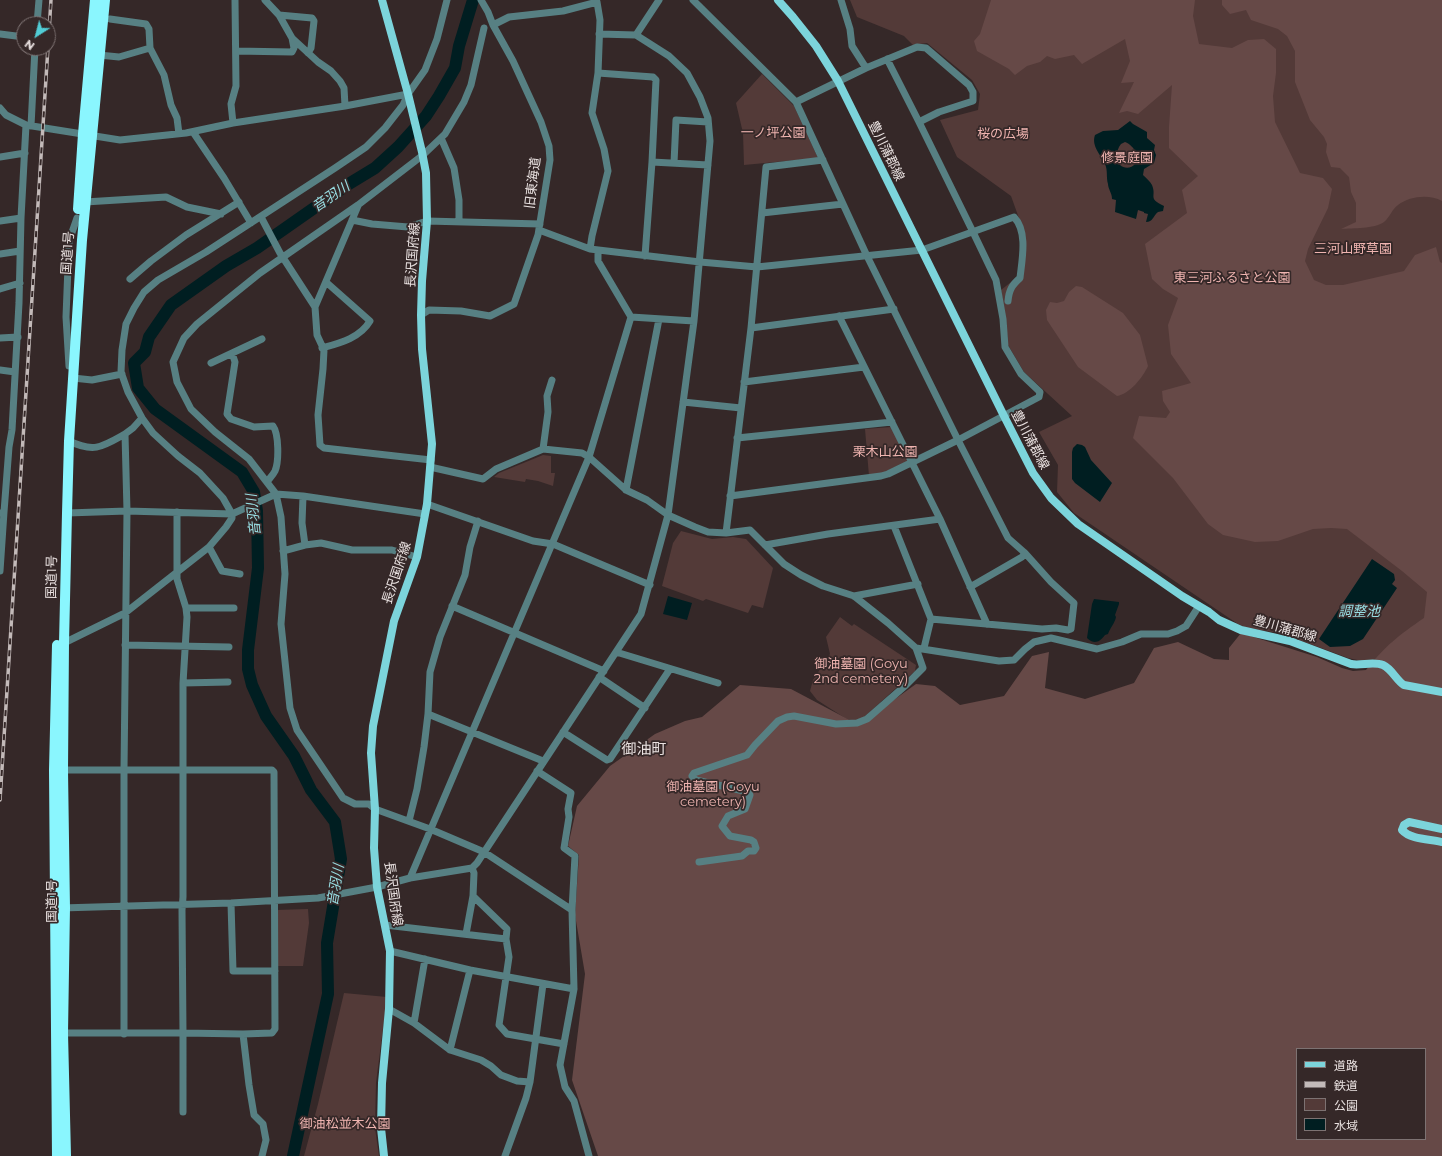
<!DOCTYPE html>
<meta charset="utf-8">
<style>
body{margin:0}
#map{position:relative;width:1442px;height:1156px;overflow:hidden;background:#352828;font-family:Montserrat,"Noto Sans JP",sans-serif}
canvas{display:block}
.legend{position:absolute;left:1296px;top:1048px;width:130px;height:92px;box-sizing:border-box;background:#352828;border:1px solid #7d7272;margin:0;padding:5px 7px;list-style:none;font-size:12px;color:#e9e1e0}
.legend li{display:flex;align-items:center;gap:8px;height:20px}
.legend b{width:20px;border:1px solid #7d7272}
.north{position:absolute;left:16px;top:16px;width:40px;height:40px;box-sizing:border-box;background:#352828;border:1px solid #7d7272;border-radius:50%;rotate:216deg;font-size:11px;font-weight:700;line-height:16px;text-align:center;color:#e9e1e0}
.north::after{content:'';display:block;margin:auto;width:14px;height:18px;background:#51ccd5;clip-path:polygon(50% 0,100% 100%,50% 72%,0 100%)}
</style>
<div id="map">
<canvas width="1442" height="1156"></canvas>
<ul class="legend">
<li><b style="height:5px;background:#7cd4db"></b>道路</li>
<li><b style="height:5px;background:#c3bab9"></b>鉄道</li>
<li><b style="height:11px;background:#533a38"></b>公園</li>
<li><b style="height:11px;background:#001e21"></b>水域</li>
</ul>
<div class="north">N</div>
</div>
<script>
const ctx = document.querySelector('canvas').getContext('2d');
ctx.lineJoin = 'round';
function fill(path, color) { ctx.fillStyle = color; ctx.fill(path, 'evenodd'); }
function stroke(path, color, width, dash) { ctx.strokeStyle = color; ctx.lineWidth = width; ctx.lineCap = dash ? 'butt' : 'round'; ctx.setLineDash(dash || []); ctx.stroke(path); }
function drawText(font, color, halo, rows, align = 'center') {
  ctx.font = font + ' Montserrat,"Noto Sans JP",sans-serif'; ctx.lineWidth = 3.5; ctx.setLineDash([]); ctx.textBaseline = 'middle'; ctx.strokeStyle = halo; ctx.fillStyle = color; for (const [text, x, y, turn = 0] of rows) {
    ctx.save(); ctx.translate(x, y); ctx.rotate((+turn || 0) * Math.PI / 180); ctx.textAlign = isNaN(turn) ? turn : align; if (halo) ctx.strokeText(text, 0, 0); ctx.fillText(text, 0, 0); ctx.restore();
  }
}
const green = new Path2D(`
 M850,0h592v690l-80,-29 -14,-3 -43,-16 -26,-9 -32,-5 -9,-4 -155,-105 -9,-6 -17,-21 1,-27 -19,-33 33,-16 -48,-44 -16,-27 -2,-24 -5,-31 20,-16 4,-39 -14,-39 -54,-39 -17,-37 38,-10 2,-16 -8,-14 -45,-37 -14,2 -9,-9 -47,-19z
 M762,74l32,32 24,52 -74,7 -1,-32 -7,-30z
 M891,427l17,34 -27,13 -12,2 -4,-47z
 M543,455l8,1v17h4l-2,13 -15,-5 -12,-2 -1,3 -31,-5 5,-4z
 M681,531l31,8 21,-2 13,2 27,29 -10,40 -11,-3 -4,8 -42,-14 -3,2 -41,-15 11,-43z
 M840,617l12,9 2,-2 62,41 -1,6 -52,47 -11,3 -7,-3 -28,-18 -7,-9 3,-11 17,-26 -4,-17z
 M308,909l1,14 -6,43h-26l-1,-56z
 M344,993l43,4 -11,86 -1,45 4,28h-75l14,-52z`);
const forest = new Path2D(`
 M991,0h204l-2,16 6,28 33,4 16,-8 16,-1 12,10v24l-3,23 2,26 25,51 23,5 9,11 -4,19 -20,41 -3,12 9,19 12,5h17l61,-14 11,-16 21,-8 4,15 2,1v893h-844l-26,-76 13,-106 -10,-59 4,-60 -11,-9 9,-40 33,-40 45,-32 30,-13 17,-4 38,-32 51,4 68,36 57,-41 19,2 25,19 44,-9 28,-40 17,-4 -4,36 40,11 49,-16 20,-35 24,-6 36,17 15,1v-12l12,-15 76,24 25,11 11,3 13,-1c19,-24 33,-35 58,-52l3,-26 -25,-21 -55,-42 -16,-1 -18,1 -35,12 -23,1 -32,-7 -15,-11 -35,-46 -40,-40 6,-22 27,2 4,-6 -7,-11 -1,-10 29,-8 -20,-29 -3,-29 10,-27 -15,-9 -11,-10 -7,-35 42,-31 -5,-23 16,-14 -29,-28v-21l3,-42 -34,29 -11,-3 -8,2 15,-31 -13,1 9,-22 -5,-22 -43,25 -8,-9 -19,4 -8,-3 -7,6 -13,4 -12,9 -6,-6 -32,-18 -3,-10 6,-7zM1297,1049h128v90h-128z
 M1222,0h220v201c-13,-7 -32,-5 -44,4 -6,4 -8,12 -14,17 -10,7 -31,6 -43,7l15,-7v-19l-5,-11 -2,-15 -9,-9 -9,-1 -5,-15 1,-8 -3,-7 -14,-17 -15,-38v-31l-8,-15 -9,-7 -27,-9 -5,-10 -16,4 -8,-9z
 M1076,286l6,1 41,26 17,22 8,31c-5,11 -18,28 -31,30l-39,-29 -31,-47 -1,-10 4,-8 7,1 7,-2 5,-9z`);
const water = new Path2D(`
 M1130,121l3,3 14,8v6l8,7 -1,5 2,5 -2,8 -10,6 -1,6c3,3 7,6 9,10 5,12 -5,13 12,21l-1,5 -5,1c-5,4 -5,10 -12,10l2,-8 -4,-1v-1l-6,-2 -2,9 -21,-7 1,-12 -4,-1c0,-6 -4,-10 -4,-15 -2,-7 0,-13 -3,-20 -4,-9 -14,-18 -10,-29l8,-4 15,-1zM1125,142c5,2 9,6 11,11 6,17 -19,21 -19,3 0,-5 1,-8 4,-12z
 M1077,444l5,1 3,2 6,13 21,23 -12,19 -25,-19 -3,-4v-27l1,-4z
 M1372,559l22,15 1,6 -3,4 5,4 -34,51 -13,7 -20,1 -11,-8z
 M668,596l24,7 -5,17 -24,-6z
 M1094,599l25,3v2l-4,11 1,2c-1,6 -6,11 -8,17l-3,1c-5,7 -11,10 -18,3l5,-34z`);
const stream = new Path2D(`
 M293,1155l2,1`);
const river = new Path2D(`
 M293,1156l35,-162 -1,-51 14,-84 -6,-37 -24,-32 -17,-34 -28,-40 -14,-31 -4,-16v-19l10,-82 -1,-57 -3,-19 -12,-20 -87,-63 -17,-21 -4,-25 11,-11 4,-15 22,-32 55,-39 31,-18 90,-63 28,-17 23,-21 28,-31 13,-20 16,-28 4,-22 14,-46`);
const minor = new Path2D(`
 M265,0l14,15
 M693,0l103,102 71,154 91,184 81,-43 1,-5 -19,-18 -16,-27 -2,-28 -7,-39 -23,-48 -54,-110 20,-10 34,-11v-9l-4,-7 -43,-37 -9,-1 -51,21 -70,34
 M841,0l9,29 2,17 14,22
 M110,19l36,5 3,5 1,19
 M37,24l2,-24
 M493,25l16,-8 54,-6 34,-9 3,18 -2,53
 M484,28l-13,57 -7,17 -19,32 -22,21 -65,50 -98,68 -63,51 -13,14 -11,24 4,20 14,27 24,23 34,27 27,35 5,23 4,57 -4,50 9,84 7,22 46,68 12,6h14l6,5 55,20 54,23 88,58 3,-54 -11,-8 5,-31 -1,-8 3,-16 -34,-22
 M0,34l24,3
 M636,35l23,-35
 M236,51l56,1 2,-4 -2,-10
 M308,53l3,-5 3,-27 -2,-3 -33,-3 13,23 26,24 13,9 9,10 4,7 1,18
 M99,55l20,2 31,-9 14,27 7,30 6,13 2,16
 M887,59l32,63
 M0,108l6,7 20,10 94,15 66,-7 47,-10 112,-17 63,-12
 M233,123l-2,-19 5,-18 -1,-86
 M31,126l4,-78
 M193,132l31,46 27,45
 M441,138l13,30 5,32v21
 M0,157l25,-4
 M652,162l56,3
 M674,163l2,-43 32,2
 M85,202l81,-5 21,10 34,7
 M358,206l-43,101 2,28 7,15 -1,19 -5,46 2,30 4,3 107,12
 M762,213l81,-9
 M261,217l19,36 35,54
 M352,220l20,4 36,3 19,-6 113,3
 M0,221l21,-3
 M539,230l51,19 110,13 57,5 165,-17 92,-33c14,15 8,42 6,61 -8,7 -11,12 -12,23
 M590,249l2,-13 16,-65 -4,-22 -12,-36 6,-40 55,4 3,3 -4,82 -7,94
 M0,254l20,-3
 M130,279l21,-18 35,-26 53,-33
 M0,289l20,-6
 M421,315l8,-5 32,1 29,5 24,-12 24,-69 12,-75 -1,-14 -8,-24 -28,-61 -20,-36 -5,-13 -7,-12
 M839,316l101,203 47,105
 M631,317l63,4
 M751,328l143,-19
 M0,338l18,-1
 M322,348c18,-5 38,-10 48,-27l-44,-39
 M232,353l3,9 -8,52 4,5 23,8 19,-1c6,8 6,36 2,45 -2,4 -6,8 -8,11
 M211,363l51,-24
 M69,366l-3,-49 3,-76 8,-23
 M0,370l15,2
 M73,378l19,2 30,-6
 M744,382l120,-15
 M683,402l58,6
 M737,438l155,-16
 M69,441c25,12 33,6 56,-7
 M543,449l5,-37 -1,-16 5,-16
 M430,467l53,12 13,-10 47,-20 39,4 7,4 37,33 21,10 21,15 27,12 13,5 18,1 24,-3 34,34 17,11 22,11 31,10 34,27 28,25 7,20 -17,17 -39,34 -10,4 -21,1 -42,-8 -7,1 -9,4 -23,24 -8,10 -53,18 -2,3 4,4 52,12 2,3 -5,14 -17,7 -6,10 8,10 21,4 3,2 2,6 -2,3h-6l-6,5 -43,6
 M626,490l33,-171
 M303,496l-1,27 3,22
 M730,496l151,-20 7,-2 70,-34 50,98 17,15 -3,4 -52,30
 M427,504l106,37 20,3 97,41
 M177,512v67l9,29 1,9 -4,66v214l-1,13 1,123v79
 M0,513l4,-1 5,-65 3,-17 7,-127 2,-85 5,-93
 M67,513l60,-2 105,3 44,-20 27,2 122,18
 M894,526l37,93 111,10 14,-1 12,2 3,-1 3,-26 -23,-21 -26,-29
 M726,533l25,-205 15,-161 57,-7
 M765,545l63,-11 112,-15
 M209,547l13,24 18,3
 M283,551l22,-6 16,-2 31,7h40l25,7
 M0,571l4,-59
 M854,596l64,-12
 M452,606l152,65
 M186,608h48
 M64,643l61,-30 84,-66 17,-20 6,-9v-4l-9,-16 -23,-25 -22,-17 -25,-23 -11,-15 -14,-26 -7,-20 1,-22 4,-26 8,-16 10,-16 14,-12 48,-28 129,-84 31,-21 19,-19 18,-23 5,-11 17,-24 12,-31 10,-39
 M125,645l104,2
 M916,648l83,13 15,-1 11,-11 9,-7 17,-4 46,11 25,-7 19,-8h27l9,-3 9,-5 13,-20
 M924,648l7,-29
 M616,652l102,31
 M599,677l46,31
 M183,683l45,-1
 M428,714l115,47
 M563,732l44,28 3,-1 60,-90
 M63,770h209l2,2 1,257 -3,4 -29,1 -60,-1h-120
 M409,821l8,-32 7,-42 4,-33 2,-42 10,-35 25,-62 5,-28 8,-26
 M472,868l2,5 -1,23 34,33 -1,10 3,18 -10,68 8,9 57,10
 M410,878l179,-421 42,-140 -33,-56v-11
 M231,903l2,68h42
 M61,908l170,-5 87,-5 59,-11 33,-9 62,-10 5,-5 164,-249 27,-99 26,-194 16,-180 -2,-23 -8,-21 -13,-24 -18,-17 -33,-21 -37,-1
 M572,910l2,79 -14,76 5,22 9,14 15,55
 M385,925l121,14
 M466,934l7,-38
 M390,951l80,19 104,19
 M389,1009l25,14 36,27 31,10 10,6 10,9 16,6 13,1
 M414,1023l11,-64
 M124,1034v-264l3,-259 -2,-77 8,-6 9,-10
 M243,1034l6,51 5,30 9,9 3,16 -4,16
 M450,1050l20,-80
 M505,1156l21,-58 4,-16 13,-98`);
const major = new Path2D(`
 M382,0l26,94 14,58 4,21 1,48 -5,60 -1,34 1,34 10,95 -5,60 -10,53 -23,64 -21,105 -2,27 4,56 -1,39 3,39 13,64 -1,58 -7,74 -1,45 3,28
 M778,0l15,17 23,29 22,35 166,335 29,57 18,25 27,26 104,72 27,16 10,8 22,10 49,11 61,23c10,2 22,-3 32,1 9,4 13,15 21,20l38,7
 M1442,829l-33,-7 -5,3 -2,5c9,10 28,9 40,12`);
const highway = new Path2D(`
 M78,209l5,-75 12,-134
 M57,645l-3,125 3,386
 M66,1156l-3,-123 2,-125 -2,-138 1,-127 3,-130 2,-72 13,-201 23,-240`);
const rail = new Path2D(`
 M0,800l51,-800`);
const parkNames = [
 ["一ノ坪公園",773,133],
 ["桜の広場",1003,134],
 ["修景庭園",1127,158],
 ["三河山野草園",1353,249],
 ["東三河ふるさと公園",1232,278],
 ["栗木山公園",885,452],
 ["御油墓園 (Goyu",861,664],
 ["2nd cemetery)",861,679],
 ["御油墓園 (Goyu",713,787],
 ["cemetery)",713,802],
 ["御油松並木公園",345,1124]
];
const streetNames = [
 ["豊川蒲郡線",886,151,64],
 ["旧東海道",533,183,-83],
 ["国道1号",68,253,-86],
 ["長沢国府線",413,255,-86],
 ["豊川蒲郡線",1030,440,62],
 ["長沢国府線",397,573,-72],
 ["国道1号",52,577,-89],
 ["豊川蒲郡線",1285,629,16],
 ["長沢国府線",393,894,82],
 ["国道1号",52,901,-90]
];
const waterNames = [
 ["音羽川",331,197,-34],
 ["音羽川",254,515,-96],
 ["調整池",1359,612],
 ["音羽川",336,885,-81]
];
const quarterNames = [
 ["御油町",644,750]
];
fill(green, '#533a38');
fill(forest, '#664947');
fill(water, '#001e21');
stroke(stream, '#001e21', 2);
stroke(river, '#001e21', 12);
stroke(minor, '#578083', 7);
stroke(major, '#7cd4db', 8);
stroke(highway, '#8af6fe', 10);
stroke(rail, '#c3bab9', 3.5);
stroke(rail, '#352828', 2, [6]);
drawText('13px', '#efb4b0', '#352828', parkNames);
drawText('13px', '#e9e1e0', '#352828', streetNames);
drawText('italic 14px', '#98dee3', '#352828', waterNames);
drawText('15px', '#e9e1e0', '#352828', quarterNames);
</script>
